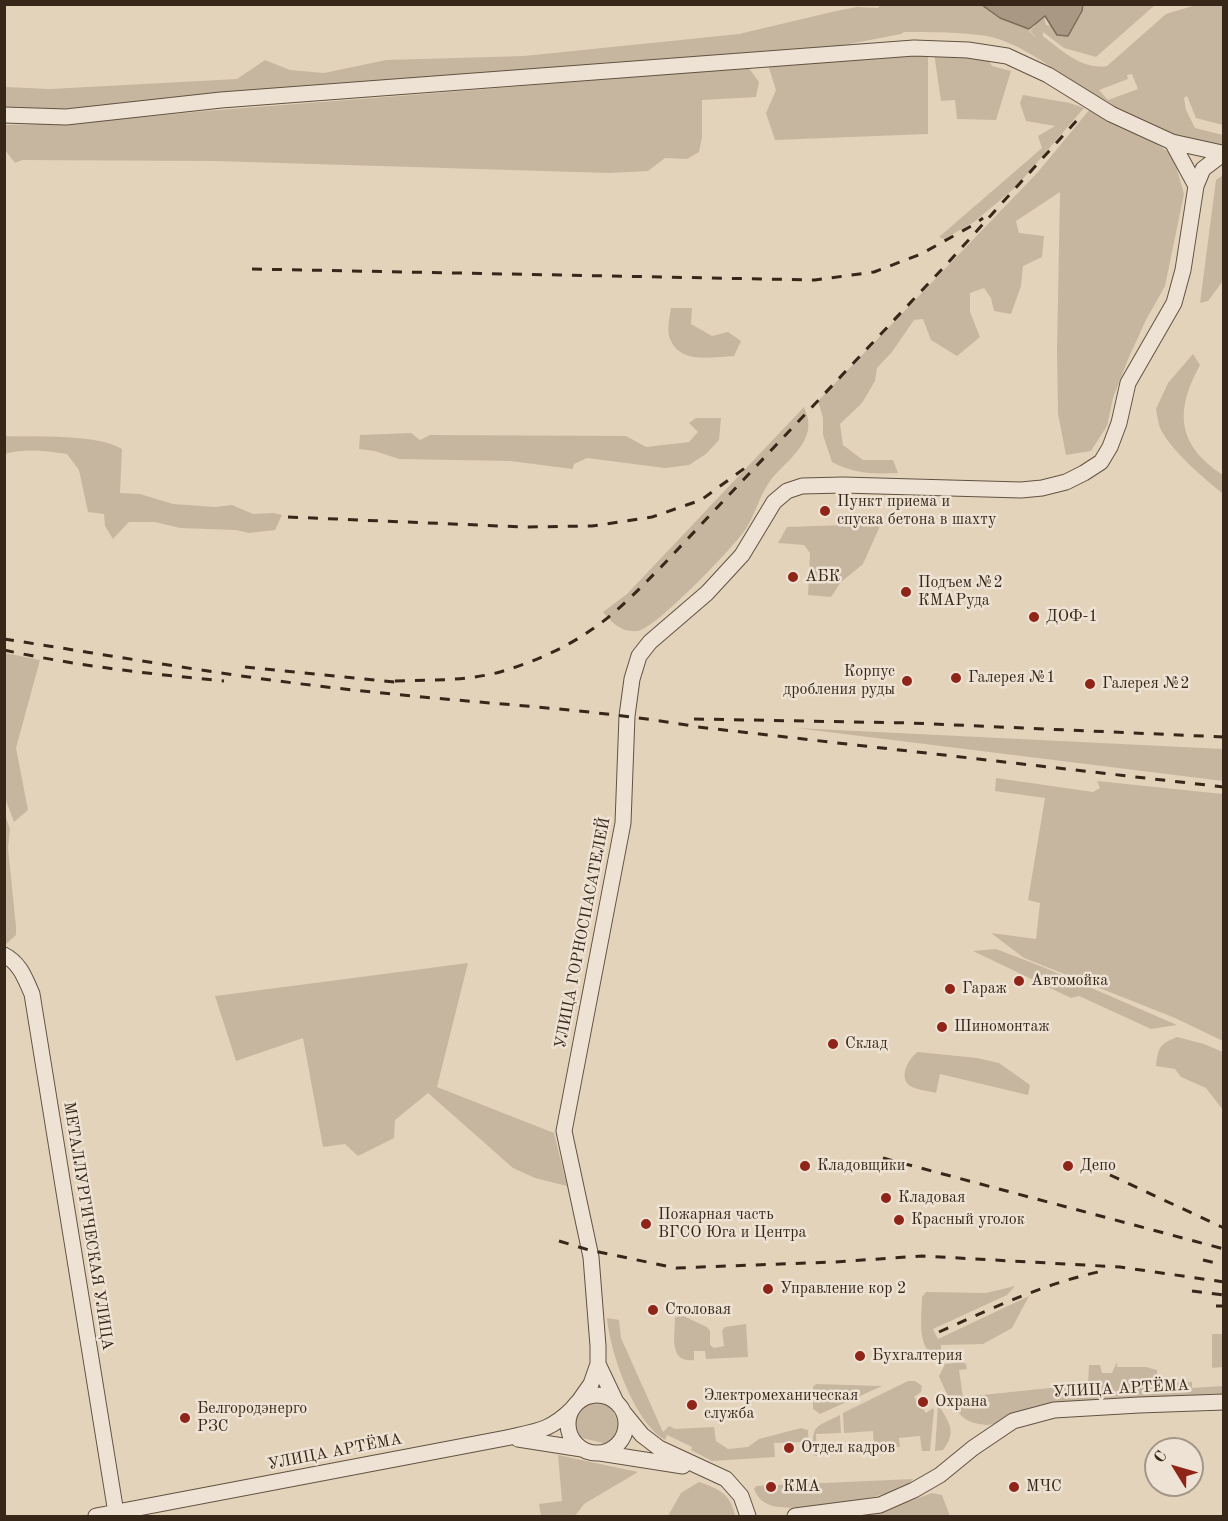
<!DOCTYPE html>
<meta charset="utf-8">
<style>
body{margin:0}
#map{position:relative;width:1228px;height:1521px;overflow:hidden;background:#e4d3bb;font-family:"Old Standard TT",serif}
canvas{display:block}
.frame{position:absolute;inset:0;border:6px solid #372719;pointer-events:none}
.north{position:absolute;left:1144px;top:1437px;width:60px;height:60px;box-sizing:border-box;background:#ede2d3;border:2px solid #a49789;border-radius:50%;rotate:307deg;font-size:16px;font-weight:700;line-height:24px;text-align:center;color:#372719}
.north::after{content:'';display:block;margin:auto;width:21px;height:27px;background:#8f2418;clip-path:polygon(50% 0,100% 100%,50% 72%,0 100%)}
</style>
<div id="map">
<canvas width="1228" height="1521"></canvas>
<div class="frame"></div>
<div class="north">С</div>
</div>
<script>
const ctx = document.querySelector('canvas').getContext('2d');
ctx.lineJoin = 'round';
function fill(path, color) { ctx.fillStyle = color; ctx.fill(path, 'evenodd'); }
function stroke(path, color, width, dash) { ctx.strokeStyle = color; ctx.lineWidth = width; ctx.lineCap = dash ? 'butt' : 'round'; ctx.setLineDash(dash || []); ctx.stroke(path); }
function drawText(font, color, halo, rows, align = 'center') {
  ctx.font = font + ' "Old Standard TT",serif'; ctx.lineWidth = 5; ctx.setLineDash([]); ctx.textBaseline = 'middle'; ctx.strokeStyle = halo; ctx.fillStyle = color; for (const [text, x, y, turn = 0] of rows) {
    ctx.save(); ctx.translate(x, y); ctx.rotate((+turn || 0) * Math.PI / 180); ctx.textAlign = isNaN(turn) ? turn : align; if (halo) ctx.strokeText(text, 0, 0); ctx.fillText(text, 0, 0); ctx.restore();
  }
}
const green = new Path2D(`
 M881,4l103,1 36,16 17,18 -7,-9 5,-4v-19l7,12 2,-2 2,8 12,2 22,-10 4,-12h71l-59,52 -32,-9 -21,-16v4c18,14 39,34 64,30l59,-52 30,-9h27v120l-27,-7 -9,-22 -3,2 2,12 9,18 28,7v13l-28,-3 -80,-37c-8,-10 -22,-12 -31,-18 -27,-19 -63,-47 -97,-54 -27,-4 -55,-4 -83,-4l-3,2 -99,19 -592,43 -170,15 -35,-2v-22l45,2 187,-10 28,-19 25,10 34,3 62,-13 138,-4 215,-22 97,-23 21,-4 21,1zM1132,74l6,15 -30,11 -9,-10 29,-11 -1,-4z
 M934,53l53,5 5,8 19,5 -15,49 -39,-1 -2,-19 -14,1z
 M928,55v79l-153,6 -9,-27 10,-23 -8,-25z
 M748,67l11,15 -3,15 -54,3v37l-3,15 -12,7 -22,-1 -17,13 -39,2 -394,-12 -193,-1 -7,3 -10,-13v-25c75,-1 151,-10 226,-16 173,-13 345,-27 517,-42z
 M1023,95l47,8 14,5 -68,79 -42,35 -30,17 -5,-2 103,-89 -4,-12 17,-10 -29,-5 -6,-18z
 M1090,109l59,30 24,16 11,39 -19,92 -19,34 -17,37 -16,41 -6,28 -16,25 -25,4 -8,-41 -1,-64 3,-158 -44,29 3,12 25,3 -2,21 -19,9 -2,20 -10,28 -17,-3 -3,-13 -7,-10 -14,5v19l10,25 -23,19 -26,-16 -8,-21 -9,1 -22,32 -15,16 -2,13 -13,22 -22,21 3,21 20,15h30l5,13c-25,1 -43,1 -66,-11l-9,-27v-17l-5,-17 220,-229z
 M1223,175v106l-15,20 -8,2 16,-123z
 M671,308h21l-1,16 21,12 16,-4 13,9 -7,15c-24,1 -56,9 -65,-20 -2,-8 1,-20 2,-28z
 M1193,354l7,11c-20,37 -26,69 8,99 5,4 10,8 15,11v19c-19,-16 -52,-43 -63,-66 -2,-6 -3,-13 -4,-19l12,-26z
 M804,407c4,9 6,18 3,27 -7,20 -25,31 -37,47 -11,16 -16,36 -25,49 -13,19 -89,98 -107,101 -16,2 -26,-8 -35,-19l24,-18z
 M696,418h25l-2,22 -13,14 -17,11 -24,3 -78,-10 -13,6 -1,5 -63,-8 -111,-2 -24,-8 -16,-2 1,-14 51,-2 9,7 10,-5 196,1 20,11 43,-5 9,-10 -9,-9z
 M5,436c29,1 94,-2 117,13l-2,44 20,1 33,10 42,3 17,-2 21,9 20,-1 9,2 -7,15 -26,3 -13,-3 -56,-2 -25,-6h-26l-16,17 -8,-13 -1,-12 -16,-2 -9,-42 -12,-16c-22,-3 -41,-6 -62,0z
 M845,525l35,1 -17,38 -22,18 -10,15 -23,-2 2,-42 -6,-8 -26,-2 9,-16z
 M5,653l35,7 -24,88 12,62 -14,12 -9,-24 1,-116h-1z
 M796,728l427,21v32z
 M996,778l97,14 7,-4 -3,-7 126,13v247l-48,-23 -151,-60 -33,-25 45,6 4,-36 -12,-3 17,-102 -50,-7z
 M4,812l6,17 -2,19 8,79v8l-11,10z
 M996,949l47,18 134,58 -26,4 -72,-33 -8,2 -98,-47z
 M468,963l-31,124 117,46 13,53 -32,-8 -22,-10 -85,-75 -33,27 -1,18 -36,18 -13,-12 -22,3 -20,-109 -67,23 -21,-65z
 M1177,1037l27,7 19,8v58l-17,-22 -25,-11 -6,-8 -19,-3c2,-19 4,-22 21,-29z
 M918,1052l59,6 22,5 31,22 -2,10 -88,-21 -4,19c-7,-2 -17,-3 -24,-6 -15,-7 -4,-29 6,-35z
 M1015,1286l-8,9 -74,34 5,10 91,-43 -17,32 -29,16 -42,1v10c-26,2 -19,-41 -19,-58l4,-5 60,1z
 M679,1314l28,13 3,4v14l4,3 10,-2 -2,-15 3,-4 21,-3 2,33 -42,2 -1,-8h-11v9c-26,3 -19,-25 -19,-42z
 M607,1318l12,2 2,18 42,94 6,-6 6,3 39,-2 2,14 12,8 20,-2 11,-8 42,-11 7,2 1,23 -5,1 -1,-12 -29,1 1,14 -63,4 -21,-11 1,-3 -25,-12 -2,5c-31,-18 -55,-88 -58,-122z
 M1212,1334h11v33l-11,1z
 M962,1362l4,2 1,5 -8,1 4,27 125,-13 1,-19h11l2,8h10l5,-11v5h29l11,3 1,14 34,-2v6l31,-2v11l-237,28c-7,-1 -16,-2 -22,-7 -9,-7 -21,-31 -25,-42l6,-12z
 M908,1381h7l7,5 -1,6 -7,5 12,16 7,-5 1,2 -4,41h-8l-2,-15 -21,2 1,9h-26l-1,-16 -29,2 -1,-20z
 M816,1384l66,2 -62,28 -7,-5v-22z
 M595,1399c17,2 28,25 21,40l-9,5 -29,-7 -5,-5 -1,-6 2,-7 14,-16z
 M938,1404c10,17 20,27 5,46l-8,1z
 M840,1415l1,18 -25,1 1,22 -4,-1c-1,-31 1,-27 27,-40z
 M558,1455l80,17 -54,32 -9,12h-34l-2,-12 23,-3z
 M913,1479c-13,20 -121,35 -143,26 -8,-3 -13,-8 -16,-16l2,-3z
 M699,1482c20,7 32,12 36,34h-67l13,-23z
 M932,1493l10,2 8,21h-102l29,-3z`);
const water = new Path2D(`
 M982,5l101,-1v1l-1,6 -14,25 -11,-1 -12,-19 -16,13 -29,-11z`);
const minor = new Path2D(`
 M4,115l62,2 155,-17 693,-52 54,2 39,6 41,19 63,39 61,28 50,11
 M1172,142l24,44
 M4,955c16,8 21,23 28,39l84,519
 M598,1364l18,38
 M568 1424a29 29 0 1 1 58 0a29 29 0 1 1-58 0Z
 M579,1401l12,-17 7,-20v-18l-7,-89 -27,-126 59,-308 4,-107 5,-37 7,-23 11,-14 57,-49 35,-38 32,-53 13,-11 15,-5 41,-1 178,5 21,-2 24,-6 18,-9 17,-11 9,-15 9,-24 9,-40 46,-80 9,-33 13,-84 7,-17 21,-16
 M624,1413l18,22 17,13 67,31 15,17 7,20
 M518,1439l64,10
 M600,1453l83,13
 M96,1516l410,-78c31,-7 44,-7 67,-30
 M795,1516l85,-11 34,-15 26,-15 33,-27 40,-27 41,-11 85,-5 85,-3`);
const rail = new Path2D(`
 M252,269l563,11 59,-8 47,-18 54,-30 8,-6
 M288,517l236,10 68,-1 60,-9 49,-17 48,-35
 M4,639c123,19 246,41 369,53 108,12 217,16 325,35l526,60
 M4,650c73,16 146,24 220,31
 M245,667l158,16
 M395,681c35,-1 71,0 105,-9 31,-9 64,-23 91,-42 26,-17 49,-42 71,-64l283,-300 134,-148
 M694,719l217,4 313,14
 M883,1158l341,91
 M1110,1175l114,53
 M559,1241l30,9 87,18 158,-6 88,-6 198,11 104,15
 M1203,1260l21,5
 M1192,1291l32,4
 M1216,1306h8
 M939,1332c54,-24 106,-49 164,-61`);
const markers = [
 [825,511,6,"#8f2418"],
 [793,577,6,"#8f2418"],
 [906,592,6,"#8f2418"],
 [1034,617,6,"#8f2418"],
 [956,678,6,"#8f2418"],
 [907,681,6,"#8f2418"],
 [1090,684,6,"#8f2418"],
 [1019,981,6,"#8f2418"],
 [950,989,6,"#8f2418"],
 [942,1027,6,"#8f2418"],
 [833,1044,6,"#8f2418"],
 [805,1166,6,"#8f2418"],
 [1068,1166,6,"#8f2418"],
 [886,1198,6,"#8f2418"],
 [899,1220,6,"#8f2418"],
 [646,1224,6,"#8f2418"],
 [768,1289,6,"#8f2418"],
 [653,1310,6,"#8f2418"],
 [860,1356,6,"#8f2418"],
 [923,1402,6,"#8f2418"],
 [692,1405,6,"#8f2418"],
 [185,1418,6,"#8f2418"],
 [789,1448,6,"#8f2418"],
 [771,1487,6,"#8f2418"],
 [1014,1487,6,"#8f2418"]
];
const poiNames = [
 ["Пункт приема и",837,502],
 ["спуска бетона в шахту",837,520],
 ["АБК",805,577],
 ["Подъем №2",918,583],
 ["КМАРуда",918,601],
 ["ДОФ-1",1046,617],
 ["Корпус",895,672,"right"],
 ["дробления руды",895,690,"right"],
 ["Галерея №1",968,678],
 ["Галерея №2",1102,684],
 ["Автомойка",1031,981],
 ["Гараж",962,989],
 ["Шиномонтаж",954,1027],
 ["Склад",845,1044],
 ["Кладовщики",817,1166],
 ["Депо",1080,1166],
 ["Кладовая",898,1198],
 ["Пожарная часть",658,1215],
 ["ВГСО Юга и Центра",658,1233],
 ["Красный уголок",911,1220],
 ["Управление кор 2",780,1289],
 ["Столовая",665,1310],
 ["Бухгалтерия",872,1356],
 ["Электромеханическая",704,1396],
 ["служба",704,1414],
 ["Охрана",935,1402],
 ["Белгородэнерго",197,1409],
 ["РЗС",197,1427],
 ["Отдел кадров",801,1448],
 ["КМА",783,1487],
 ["МЧС",1026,1487]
];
const streetNames = [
 ["УЛИЦА ГОРНОСПАСАТЕЛЕЙ",583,933,-79],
 ["МЕТАЛЛУРГИЧЕСКАЯ УЛИЦА",88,1226,81],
 ["УЛИЦА АРТЁМА",1121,1389,-3],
 ["УЛИЦА АРТЁМА",335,1452,-11]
];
fill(green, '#c7b69f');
fill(water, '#a99984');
stroke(water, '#7b6b59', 1.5);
stroke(minor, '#625242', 17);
stroke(minor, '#ede2d3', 15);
stroke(rail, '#372719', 3, [10, 10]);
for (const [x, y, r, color] of markers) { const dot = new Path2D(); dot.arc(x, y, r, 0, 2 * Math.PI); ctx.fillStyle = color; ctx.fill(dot); stroke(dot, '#ede2d3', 2); }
drawText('16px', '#372719', '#ede2d3', poiNames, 'left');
drawText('16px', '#372719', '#ede2d3', streetNames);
</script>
